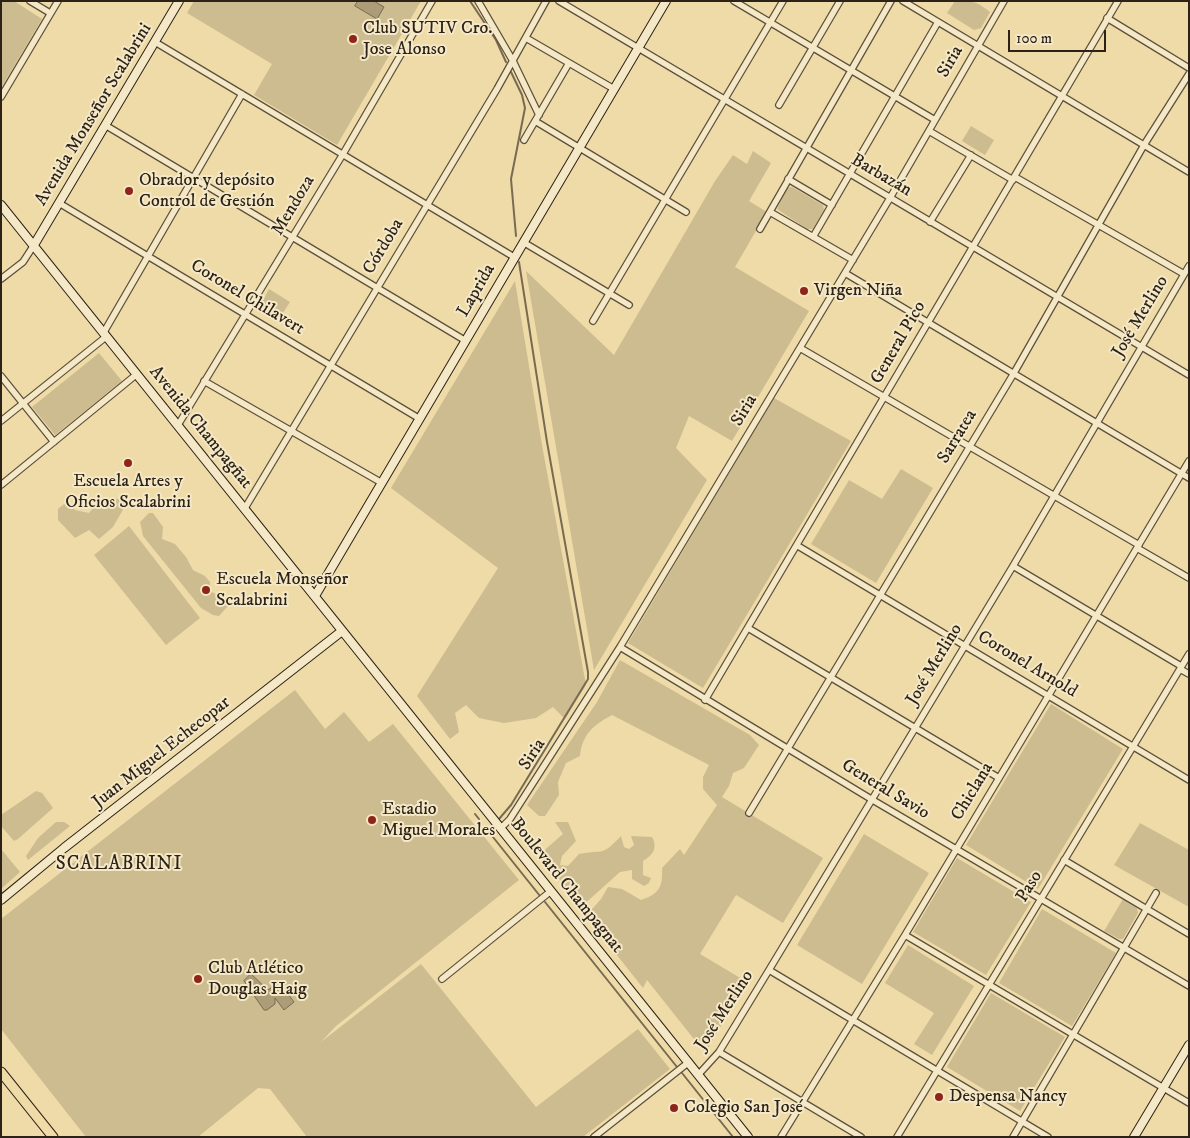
<!DOCTYPE html>
<meta charset="utf-8">
<style>
body{margin:0}
#map{position:relative;width:1190px;height:1138px;overflow:hidden;background:#eedba8;font-family:"IM FELL DW Pica",serif}
canvas{display:block}
.frame{position:absolute;inset:0;border:2px solid #2c2218;pointer-events:none}
.scale{position:absolute;left:1008px;top:30px;width:98px;height:22px;box-sizing:border-box;border:2px solid #2c2218;border-top:0;padding-left:6px;font-size:15px;line-height:18px;white-space:nowrap;color:#2c2218;-webkit-text-stroke:4px #f4e8c6;paint-order:stroke}
</style>
<div id="map">
<canvas width="1190" height="1138"></canvas>
<div class="frame"></div>
<div class="scale">100 m</div>
</div>
<script>
const ctx = document.querySelector('canvas').getContext('2d');
ctx.lineJoin = 'round';
function fill(path, color) { ctx.fillStyle = color; ctx.fill(path, 'evenodd'); }
function stroke(path, color, width, dash) { ctx.strokeStyle = color; ctx.lineWidth = width; ctx.lineCap = dash ? 'butt' : 'round'; ctx.setLineDash(dash || []); ctx.stroke(path); }
function drawText(font, color, halo, rows, align = 'center') {
  ctx.font = font + ' "IM FELL DW Pica",serif'; ctx.lineWidth = 4; ctx.setLineDash([]); ctx.textBaseline = 'middle'; ctx.strokeStyle = halo; ctx.fillStyle = color; for (const [text, x, y, turn = 0] of rows) {
    ctx.save(); ctx.translate(x, y); ctx.rotate((+turn || 0) * Math.PI / 180); ctx.textAlign = isNaN(turn) ? turn : align; if (halo) ctx.strokeText(text, 0, 0); ctx.fillText(text, 0, 0); ctx.restore();
  }
}
const green = new Path2D(`
 M1,1h13l28,18 -41,69z
 M194,1h227l-84,144 -83,-50 18,-31 -85,-51z
 M955,1c19,0 21,0 35,11l-9,16 -7,2 -27,-17z
 M971,126l23,14 -9,15 -23,-14z
 M753,151l18,12 -22,38 18,11 -32,55 74,44 -77,130 -43,-25 -13,32 31,32 -113,190 -68,-399 88,84 101,-174 18,-26 14,9z
 M792,187l31,18 1,5 -11,19h-6l-30,-20 10,-21z
 M515,281l27,164 44,240 -21,34 -12,-12 -17,11 -32,5 -25,-5 -13,-13 -11,8 4,19 -9,7 -33,-43 81,-128 -107,-80z
 M269,289l21,13 -12,19 -4,-3 3,-6 -15,-10z
 M99,353l23,28 -67,54 -23,-28z
 M774,398l77,43 -148,247 -75,-45z
 M901,469l32,19 -57,95 -65,-39 38,-64 33,19z
 M114,498l8,2 3,6 -12,21 -14,12 -10,-9 -14,8 -17,-18v-11l6,-5 6,-1 5,7 14,3 8,-10z
 M149,513h4l10,14 -1,12 13,5 11,13 7,13 12,6 5,6v9l17,9 1,6 -9,10 -6,-1 -12,-7 -58,-72 -3,-14z
 M129,526l71,92 -34,27 -72,-90z
 M620,660l130,75 9,10 -15,23 -11,5 -4,13 -7,11 101,61 -40,65 -47,-28 -36,59 47,28 -42,71 -58,-73 -4,8 -57,-72 15,-17 7,-12 14,2 19,11c18,-6 22,-13 21,-32l18,-19 4,6 33,-50 -14,-16v-12l6,-12 -97,-50c-19,10 -30,20 -32,41l-14,7 -8,19 1,13 -14,21h-6l-12,-11 70,-103z
 M295,690l30,39 19,-17 25,30 24,-18 126,156 -183,146 -15,16 100,-78 115,143 102,-78 32,40 -87,68h-276l-37,-48 -12,-1 -60,49h-112l-85,-108v-110z
 M1051,704l72,45 -85,140 -72,-44z
 M36,791l6,2 11,15 -35,31 -4,2 -13,-15v-11z
 M56,822h8l6,4 -42,34 -2,-4 12,-18z
 M555,822h13l8,19 -14,15 -2,9 8,1 11,-12c26,-5 22,3 42,-18l3,11 5,2 5,-4 -3,-9 21,1c6,11 1,18 -9,24v14l8,3 -2,5 -5,3 -12,-7v-9l-12,2 -39,35 -41,-53 23,-20z
 M1140,823l49,27v57l-75,-42z
 M864,834l65,39 -67,111 -65,-39z
 M1,849l19,23 -19,17z
 M957,858l74,44 -45,73 -73,-43z
 M1123,899l14,9 1,5 -15,26h-4l-15,-8z
 M1042,909l74,44 -44,73 -73,-43z
 M908,945l66,41 -42,69 -18,-11 20,-31 -49,-30z
 M991,993l74,44 -45,74 -73,-44z`);
const water = new Path2D(`
 M358,1h16l10,6 -7,12 -22,-13z
 M251,974l17,16 11,-8 15,20 -10,8 -9,-12v6l-8,6h-3l-20,-29z`);
const stream = new Path2D(`
 M470,1l26,39 10,22
 M511,72l11,23 3,13 -14,71 5,57
 M475,814l4,5
 M499,819l12,-14 77,-126v-7l-41,-230 -28,-180
 M485,827l55,69
 M545,902l132,165
 M682,1073l51,64`);
const street = new Path2D(`
 M30,1l20,12
 M478,1l35,60 26,54
 M559,1l630,374
 M734,1l201,119
 M903,1l286,171
 M1107,18l82,50
 M526,38l88,51
 M155,42l359,215
 M1,97l57,-96
 M779,105l61,-104
 M535,121l151,91
 M105,125l361,216
 M929,131l84,49
 M524,140l45,-77
 M1015,177l169,97
 M788,179l44,26
 M59,203l361,216
 M770,212l83,48
 M930,222l41,-67
 M760,229l131,-228
 M813,237l125,-215
 M523,242l106,63
 M845,273l344,205
 M1,279l22,-17 11,-17
 M593,321l190,-320
 M104,332l138,-238
 M800,348l339,197
 M1,376l53,66
 M204,381l178,102
 M1,421l106,-85
 M178,425l165,-271 89,-153
 M1,485l136,-111
 M245,508l252,-419 49,-88
 M798,546l391,234
 M1137,548l52,30
 M1013,566l168,100
 M748,628l251,150
 M620,647l251,152 318,187
 M1180,669l9,5
 M705,700l413,-699
 M749,813l265,-440 130,-228 45,-71
 M500,829l10,-10 110,-172 270,-449 114,-197
 M1064,860l125,74
 M905,935l284,168
 M769,970l279,167
 M442,979l109,-88
 M719,1052l142,85
 M699,1074l20,-22 50,-82 244,-404 176,-300
 M594,1137l95,-75
 M781,1137l124,-202 284,-474
 M897,1137l292,-483
 M1013,1137l143,-244`);
const secondary = new Path2D(`
 M1,205l747,932
 M34,245l145,-244
 M315,596l351,-595
 M1,900l63,-52 278,-217
 M1134,1137l55,-92`);
const primary = new Path2D(`
 M1,1072l52,65`);
const markers = [
 [353,39,5,"#8f2418"],
 [129,191,5,"#8f2418"],
 [804,291,5,"#8f2418"],
 [128,463,5,"#8f2418"],
 [206,590,5,"#8f2418"],
 [372,820,5,"#8f2418"],
 [198,979,5,"#8f2418"],
 [939,1097,5,"#8f2418"],
 [674,1108,5,"#8f2418"]
];
const poiNames = [
 ["Club SUTIV Cro.",363,29],
 ["Jose Alonso",363,50],
 ["Obrador y depósito",139,181],
 ["Control de Gestión",139,202],
 ["Virgen Niña",814,291],
 ["Escuela Artes y",128,482,"center"],
 ["Oficios Scalabrini",128,503,"center"],
 ["Escuela Monseñor",216,580],
 ["Scalabrini",216,601],
 ["Estadio",382,810],
 ["Miguel Morales",382,831],
 ["Club Atlético",208,969],
 ["Douglas Haig",208,990],
 ["Despensa Nancy",949,1097],
 ["Colegio San José",684,1108]
];
const streetNames = [
 ["Siria",951,62,-60],
 ["Avenida Monseñor Scalabrini",94,115,-59],
 ["Barbazán",881,176,30],
 ["Mendoza",294,206,-59],
 ["Córdoba",384,247,-59],
 ["Laprida",477,291,-60],
 ["Coronel Chilavert",247,298,31],
 ["José Merlino",1141,317,-59],
 ["General Pico",899,343,-60],
 ["Siria",745,411,-59],
 ["Avenida Champagñat",200,428,51],
 ["Sarratea",958,437,-59],
 ["José Merlino",935,665,-59],
 ["Coronel Arnold",1027,665,31],
 ["Juan Miguel Echecopar",162,753,-38],
 ["Siria",533,755,-57],
 ["General Savio",885,790,31],
 ["Chiclana",973,792,-59],
 ["Boulevard Champagnat",566,886,51],
 ["Paso",1030,887,-59],
 ["José Merlino",725,1011,-57]
];
const neighbourhoodNames = [
 ["SCALABRINI",119,865]
];
fill(green, '#cdbc90');
fill(water, '#ac9c77');
stroke(water, '#796b51', 1);
stroke(stream, '#796b51', 2);
stroke(street, '#5c503c', 8);
stroke(secondary, '#2c2218', 10);
stroke(primary, '#2c2218', 11);
stroke(street, '#f4e8c6', 5.5);
stroke(secondary, '#f4e8c6', 8);
stroke(primary, '#eedba8', 9);
for (const [x, y, r, color] of markers) { const dot = new Path2D(); dot.arc(x, y, r, 0, 2 * Math.PI); ctx.fillStyle = color; ctx.fill(dot); stroke(dot, '#f4e8c6', 2); }
drawText('18px', '#2c2218', '#f4e8c6', poiNames, 'left');
drawText('18px', '#2c2218', '#f4e8c6', streetNames);
ctx.letterSpacing = '1px';
drawText('19px', '#2c2218', '#f4e8c6', neighbourhoodNames);
ctx.letterSpacing = '0px';
</script>
